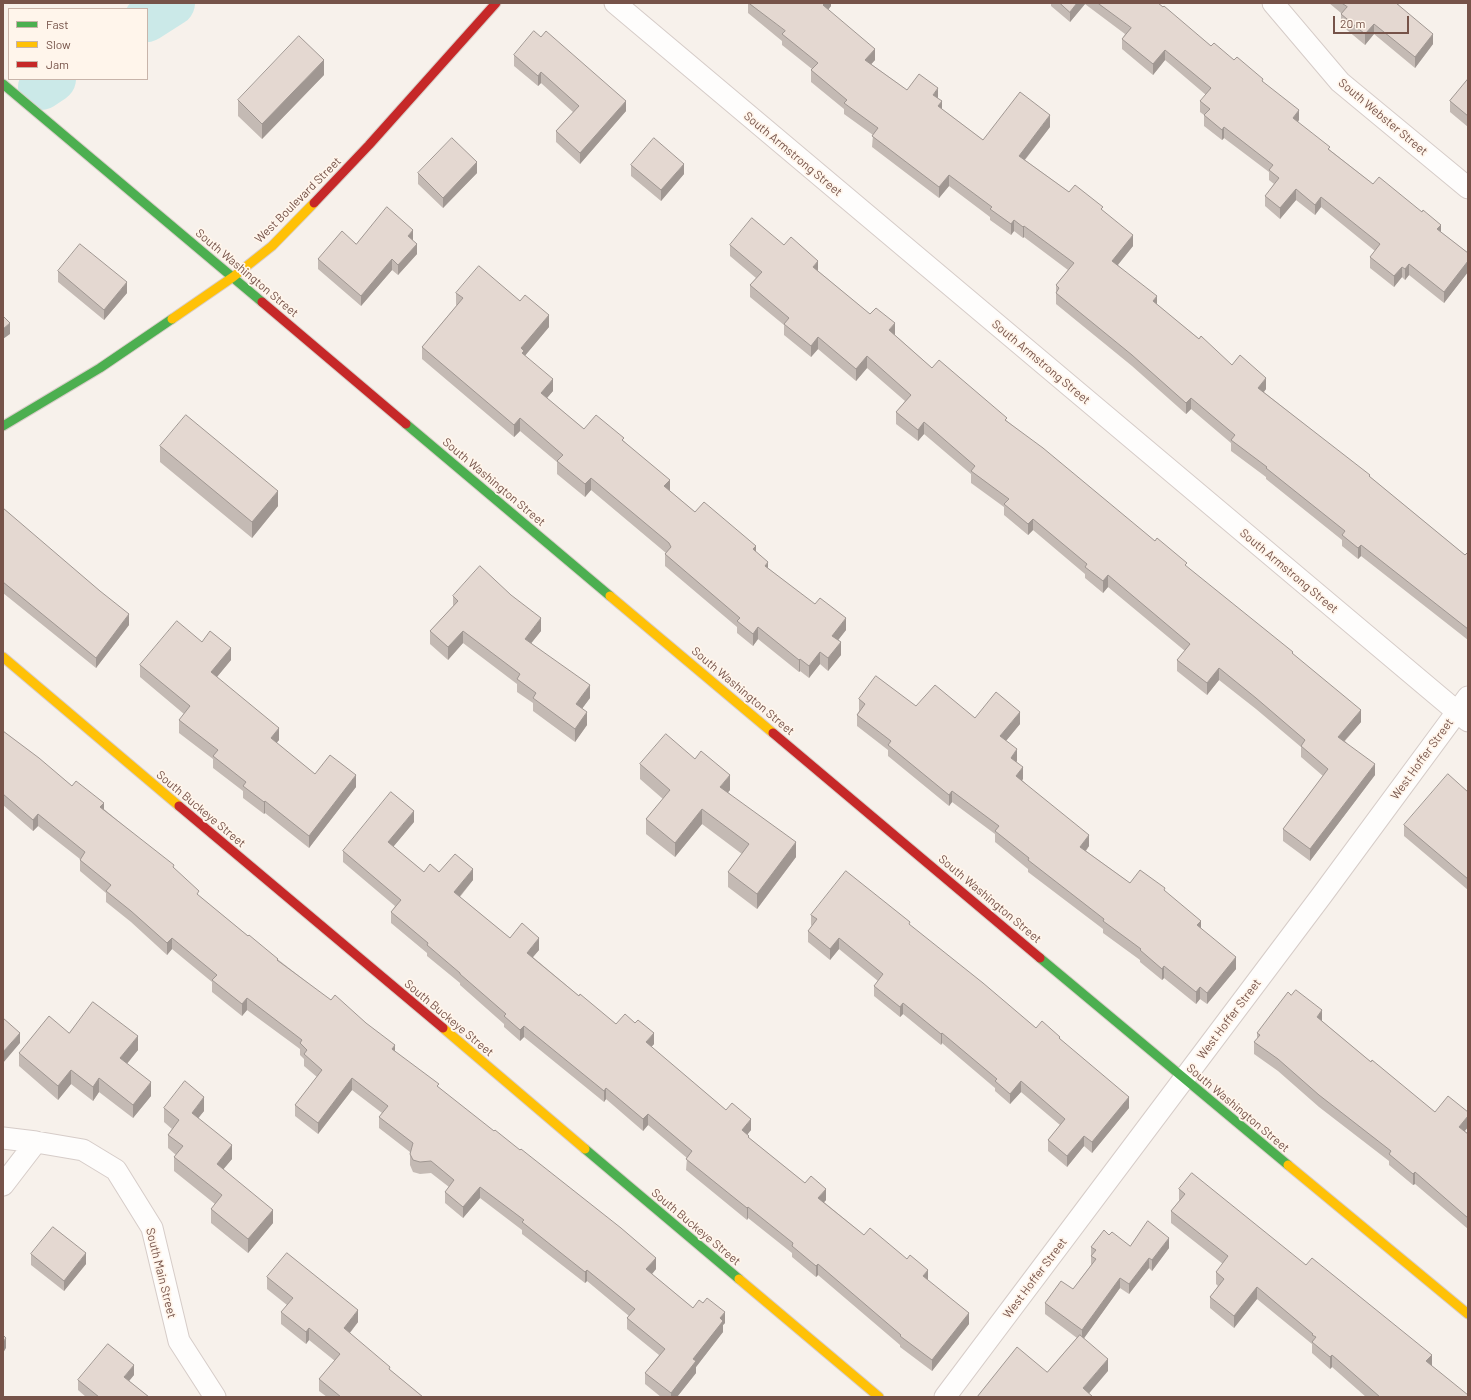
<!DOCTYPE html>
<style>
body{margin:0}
#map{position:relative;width:1471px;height:1400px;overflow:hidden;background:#f7f1eb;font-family:Barlow,sans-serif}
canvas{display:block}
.frame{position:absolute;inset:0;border:4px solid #765349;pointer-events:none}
.legend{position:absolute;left:8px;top:8px;width:140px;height:72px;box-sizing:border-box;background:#fff5eb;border:1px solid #c8b4aa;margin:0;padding:5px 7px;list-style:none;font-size:12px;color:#765349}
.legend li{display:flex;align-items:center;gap:8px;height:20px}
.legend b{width:20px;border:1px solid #c8b4aa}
.scale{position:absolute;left:1333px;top:16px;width:76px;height:18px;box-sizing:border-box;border:2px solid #765349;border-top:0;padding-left:5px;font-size:12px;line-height:14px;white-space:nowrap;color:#765349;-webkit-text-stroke:3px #fff5eb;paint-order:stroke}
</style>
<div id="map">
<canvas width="1471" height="1400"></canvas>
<div class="frame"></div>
<ul class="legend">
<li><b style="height:5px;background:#4caf50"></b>Fast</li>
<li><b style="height:5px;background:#ffc107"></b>Slow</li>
<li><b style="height:5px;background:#c62828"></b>Jam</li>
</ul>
<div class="scale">20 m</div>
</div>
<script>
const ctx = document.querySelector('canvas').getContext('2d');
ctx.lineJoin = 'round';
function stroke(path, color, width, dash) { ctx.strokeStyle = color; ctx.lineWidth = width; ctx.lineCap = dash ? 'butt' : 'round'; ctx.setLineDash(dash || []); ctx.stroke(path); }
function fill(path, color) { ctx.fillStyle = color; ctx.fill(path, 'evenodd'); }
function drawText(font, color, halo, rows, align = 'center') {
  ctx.font = font + ' Barlow,sans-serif'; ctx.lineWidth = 3.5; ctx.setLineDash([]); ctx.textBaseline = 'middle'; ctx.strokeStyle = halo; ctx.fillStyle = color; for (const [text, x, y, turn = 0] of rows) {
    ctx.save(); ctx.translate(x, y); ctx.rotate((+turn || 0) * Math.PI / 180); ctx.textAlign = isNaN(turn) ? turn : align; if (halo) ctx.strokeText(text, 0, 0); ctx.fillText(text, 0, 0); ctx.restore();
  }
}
const river = new Path2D(`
 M147,19l25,-16
 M41,87l12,-8`);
const street = new Path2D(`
 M615,3l853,718
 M1273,3l67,79 128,106
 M3,1138l33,4 47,8 33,20 36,58 27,113 36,56
 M3,1185l33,-43
 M945,1397l377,-502 146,-198`);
const fast = new Path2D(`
 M3,84l259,218
 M406,424l204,172
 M3,426l97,-58 72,-49
 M1040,958l248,207
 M585,1149l154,130`);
const slow = new Path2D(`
 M172,319l61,-42 39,-31 42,-43
 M610,596l163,137
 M3,657l176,149
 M443,1028l142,121
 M1288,1165l180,149
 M739,1279l140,118`);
const jam = new Path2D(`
 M314,203l55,-58 127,-142
 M262,302l144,122
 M773,733l267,225
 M179,806l264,222`);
const wall = new Path2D(`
 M748,3h83v3l-3,4 47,50 -4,4 36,26 31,9 4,10 41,31 67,-13 -25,33 44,32 34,19 30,35 -15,19 39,40 75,60 34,24 -2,3 106,85 95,78 3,-3v88l-107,-84 -3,3 -16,-13v-6l-76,-61v-2l-35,-26v-8l-40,-34 -5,5 -54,-48 -76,-62v-19l12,-15 -44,-33 -1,1 -9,-7 -3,4 -21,-15v-3l-41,-31 -10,12 -67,-51 1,-12 -29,-21v-5l-33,-27v-12l1,-1 -30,-24v-4l-34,-28z
 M1051,3h107l53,43 23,14 29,22 36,38 -1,2 32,28 43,34 68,48 27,21v19l-24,31 -35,-28 -4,5 -3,-3 -8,10 -24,-19v-11l5,-6 -54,-44 -6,8 -19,-15 -16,19 -15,-13v-10l9,-12 -5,-4v-8l-45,-34 -2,2 -18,-14v-11l-4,-3v-11l6,-6 -41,-35 -12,15 -31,-26v-10l3,-5 -40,-30 -15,18 -19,-16z
 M1329,3h71l-2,2 35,39 -18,24 -41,-34 -9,11 -24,-20v-12z
 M514,55l112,56 -46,53 -24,-22v-11l17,-19 -32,-29 -3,3 -24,-20z
 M324,75l-62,64 -24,-23v-16z
 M1468,79v48l-18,-15v-11z
 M631,165l53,9 -23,27 -30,-25z
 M418,173h59l-34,35 -25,-24z
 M413,241l4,13 -19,21 -6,-5 -31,36 -43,-37v-10l38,-15z
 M730,245h54l34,26 77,64 37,33 75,53 286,233 68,68 -16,19 30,34 -65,86 -27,-20v-12l40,-53 -22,-19v-10l-45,-38 -37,-29 -12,15 -30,-24v-11l8,-9 -77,-64 -5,6 -18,-15v-4l-52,-44 -5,5 -24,-20v-8l-33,-24v-9l-47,-40 -6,7 -22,-17v-12l9,-11 -38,-33 -11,13 -38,-32 -7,8 -27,-22v-10l-34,-28v-12l6,-7 -26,-22z
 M58,271l69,22 -23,27 -46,-38z
 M456,293l93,34 -24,28 28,36 -6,7 37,31 40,12 46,50 25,21 61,40 12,16 78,62 -8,10 3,15 -13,16 -8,-7 -11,14 -9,-7 -1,1 -41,-33 -5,7 -16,-13v-6l-72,-61v-12l1,-1 -75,-63 -6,7 -28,-23v-12l-37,-31 -6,6 -92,-78v-12l35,-42h-1z
 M160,446l118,60 -26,32 -92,-76z
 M3,508l126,117 -33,43 -93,-75z
 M453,596l88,35 -10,12 59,55 -8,10 5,17 -12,17 -42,-31v-8l-16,-11v-8l-54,-41 -15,17 -18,-16v-13l23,-25z
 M202,642l29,18 -14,17 62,63 -3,3 39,31 41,13 -47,61 -44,-35 -1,1 -21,-16v-7l-30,-23v-9l-34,-26v-13l5,-6 -44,-37v-12z
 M859,699l57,7 59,12 45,6 -14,17 11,20 -1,1 7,17 -1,1 67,66 -3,5 44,32 35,8 36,37 35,41 -29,35 -7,-5 -4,5 -32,-26 -2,2 -22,-18v-2l-37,-27v-4l-75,-57v-3l-33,-27v-8l-43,-32 -3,4 -61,-50v-6l-31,-24v-11l2,-4z
 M3,731l69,55 32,23 70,59 25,28 49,40 147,115 261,218 -4,5 41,34 32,15 -2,2v7l-27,35v6l-19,24h-16l-16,-13v-11l14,-18 -32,-26v-11l2,-2 -42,-35 -2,2 -63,-49v-4l-42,-32 -17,20 -18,-15v-11l4,-5 -18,-14 -11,1 -7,-2 -3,-7v-13l-31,-24v-11l3,-4 -30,-23 -34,44 -23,-18v-11l22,-28 -13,-11v-7l-4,-4v-6l-53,-39 -5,6 -30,-24v-10l-40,-33 -5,6 -36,-33 -25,-20v-9l-26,-22v-12l-42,-33 -5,5 -30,-26z
 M640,764l90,26 -2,2 68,65 -39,52 -29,-22v-15l14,-18 -40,-30 -27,33 -29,-23v-15l17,-20 -23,-20z
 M1468,792v98l-64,-54v-11z
 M414,822l-21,25 31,25h15l34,8 -13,17 50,41 29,12 -6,7 46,39 37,28 38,20 -3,3 75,63 25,20 -4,5 2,3 77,62 -2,2 40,33 64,45 41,44 -37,47 -32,-24v-2l-82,-70 -2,2 -24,-20v-4l-44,-35 -1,2 -61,-50 1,-12 -39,-33 -5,6 -37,-32 -2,3 -80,-65 -4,4 -16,-14v-3l-44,-39v-2l-33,-27v-3l-36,-30v-11l4,-6 -52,-44v-11z
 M811,915l99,11 126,102 24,11 69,69 -37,45 -8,-7 -17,21 -19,-16v-11l12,-15 -39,-33 -11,12 -15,-13v-3l-53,-45 -1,2 -38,-31 -3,3 -26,-21v-10l4,-5 -39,-32 -9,11 -22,-18v-11l4,-5 -1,-1z
 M1322,1021l49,41 64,50h33v15l-3,4 3,3v95l-53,-45 -2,1 -24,-20v-4l-70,-54 -41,-36 -24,-17v-12l3,-3v-6z
 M69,1033l69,17 -11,14 24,32 -18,22 -34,-26 -6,9 -22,-17 -13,16 -39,-34v-13z
 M164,1108l40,3 -6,7 34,41 -9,10 50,54 -25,30 -37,-30v-14l4,-5 -41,-33v-14l2,-2 -8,-7v-13l4,-6 -8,-7z
 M1179,1189l127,76 126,101 36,31h-102l-34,-30 -2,2 -18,-16v-9l-55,-45 -23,29 -24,-20v-11l8,-11 -2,-2v-12l7,-8 -52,-41v-12l8,-10z
 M1109,1235l21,11 39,2 -17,23 -3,-3 -20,26 -9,-6 -36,50 24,33 -61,1 30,-34 -32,-24v-11l28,-14 18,-24v-18z
 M31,1254l55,10 -22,27 -33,-26z
 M267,1277l91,45 -8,11 40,37 33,27h-96l-8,-6v-12l16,-18 -26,-21 -3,4 -25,-20v-12l6,-7 -20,-16z
 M134,1375l-5,6 20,16h-63l-8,-7v-10z`);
const shadedWall = new Path2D(`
 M825,3h6v3l-8,10v-11z
 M1077,3h8v1l-15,18v-10z
 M1374,24v10l-9,11v-11z
 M1433,34v10l-18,24v-11z
 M875,49v11l-10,11v-11z
 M1165,50v10l-12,15v-11z
 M324,60v15l-62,64v-15z
 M541,72v11l-3,3v-10z
 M938,88v11l-5,-4z
 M626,101v10l-46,53v-11z
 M942,101v11l-4,-6z
 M1299,110v10l-6,8v-10z
 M1050,115v12l-31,40v-11z
 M1224,127v11l-2,2v-10z
 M477,162v11l-34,35v-10z
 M684,164v10l-23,27v-11z
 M949,175v11l-10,12v-11z
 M1296,189v11l-16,19v-11z
 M1321,197v10l-6,8v-10z
 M1014,220v11l-3,4v-11z
 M1441,225v10l-4,-6z
 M1024,226v11l-1,1v-11z
 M413,230v11l-5,-5z
 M1133,235v11l-21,26v-11z
 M417,244v10l-19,21v-10z
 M392,259v11l-31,36v-10z
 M818,261v11l-5,-5z
 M1468,261v11l-24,31v-11z
 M1409,264v11l-4,5v-11z
 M1402,267v10l-8,10v-11z
 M127,282v11l-23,27v-10z
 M1157,296v11l-4,-6z
 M549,315v12l-25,30 -3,-9z
 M10,323v11l-7,5v-10z
 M895,323v12l-6,6v-11z
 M818,337v12l-7,8v-11z
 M867,356v12l-11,13v-12z
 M1266,378v11l-8,10v-11z
 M553,379v12l-12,14v-12z
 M1191,398v11l-5,5v-11z
 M520,418v13l-6,6v-12z
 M924,422v12l-6,7v-11z
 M591,478v12l-6,7v-13z
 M670,480v12l-6,-6z
 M278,491v15l-26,32v-16z
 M1033,519v11l-5,5v-11z
 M1361,545v11l-3,3v-11z
 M756,546v12l-3,-9z
 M768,562v12l-3,-8z
 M1108,575v12l-5,6v-12z
 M129,614v11l-33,43v-10z
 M541,618v13l-16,20v-12z
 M846,618v12l-14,18v-12z
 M758,627v12l-5,7v-12z
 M463,631v12l-15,17v-13z
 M841,642v13l-13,16v-13z
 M231,648v12l-20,24v-12z
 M820,652v12l-11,14v-12z
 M800,659v12l-1,1v-12z
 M1219,668v12l-12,15v-12z
 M590,685v13l-14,19v-13z
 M1361,710v12l-23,26v-11z
 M587,712v13l-12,17v-13z
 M1020,712v12l-20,24v-12z
 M279,728v12l-8,10v-12z
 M1017,749v12l-6,9v-12z
 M1375,764v11l-65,86v-12z
 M1023,767v12l-7,8v-11z
 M356,775v12l-47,61v-12z
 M730,775v15l-10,12v-15z
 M952,791v11l-3,4v-11z
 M265,801v12l-1,1v-12z
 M104,803v11l-4,-7z
 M702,809v15l-27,33v-14z
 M414,811v11l-26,31v-11z
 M38,814v12l-5,5v-11z
 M1089,835v11l-9,12v-11z
 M796,842v15l-39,52v-15z
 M473,869v11l-19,23v-11z
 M1201,921v12l-4,-8z
 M172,938v11l-5,6v-12z
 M539,938v12l-12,14v-11z
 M839,938v11l-9,11v-11z
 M1236,957v12l-29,35v-11z
 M1164,966v12l-2,2v-11z
 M1200,987v12l-4,5v-12z
 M247,998v12l-5,6v-12z
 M903,1003v11l-3,3v-10z
 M1322,1010v12l-5,-5z
 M524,1026v11l-4,4v-11z
 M20,1033v10l-17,20v-11z
 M654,1033v11l-8,9v-11z
 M942,1033v10l-1,2v-11z
 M138,1036v14l-18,22v-14z
 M395,1045v12l-3,-8z
 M71,1070v14l-13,16v-14z
 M99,1078v14l-6,9v-14z
 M352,1078v12l-34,44v-11z
 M1021,1081v11l-11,12v-10z
 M151,1082v14l-18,22v-13z
 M606,1088v11l-2,3v-11z
 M204,1097v14l-12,15v-13z
 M1129,1097v11l-37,45v-11z
 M648,1114v11l-5,6v-12z
 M1468,1116v11l-9,11v-11z
 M751,1119v11l-9,11v-11z
 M1084,1136v10l-17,21v-11z
 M232,1145v14l-15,18v-13z
 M1415,1172v12l-2,1v-11z
 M480,1187v11l-17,20v-11z
 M826,1189v11l-8,9v-11z
 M748,1207v11l-1,2v-12z
 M273,1210v13l-25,30v-14z
 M1169,1238v10l-17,23v-11z
 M86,1253v11l-22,27v-10z
 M656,1258v11l-10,12v-12z
 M1149,1258v10l-20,26v-10z
 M818,1264v11l-2,2v-11z
 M587,1270v11l-2,2v-11z
 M928,1270v11l-5,-5z
 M1120,1278v10l-38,53v-11z
 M1257,1287v12l-23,29v-12z
 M358,1310v12l-14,18v-12z
 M725,1312v11l-2,2v7l-27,35v6l-19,24h-6v-4l49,-75z
 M969,1313v11l-37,47v-11z
 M309,1328v12l-3,4v-12z
 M6,1338v10l-3,5v-11z
 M1332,1355v12l-2,2v-12z
 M1432,1355v12l-6,-6z
 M1108,1359v12l-22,26 -3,-9z
 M134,1365v10l-10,12v-10z`);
const building = new Path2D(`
 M749,3h76l-2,2 52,44 -10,11 42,30 12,-16 19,14 -5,7 9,6 -4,5 45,34 37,-48 30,23 -31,41 50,36 6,-7 28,22 -2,2 32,26 -21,26 45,35 -4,5 46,38 2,-3 31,29 8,-10 26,23 -8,10 112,87 -1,1 96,79 3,-3v77l-107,-84 -3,3 -16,-13 3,-4 -79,-63 1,-1 -36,-27 4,-5 -44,-37 -5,5 -54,-48 -76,-62 3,-5 -3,-3 18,-22 -50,-37 -1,1 -9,-7 -3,4 -21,-15 2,-2 -43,-32 -10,12 -67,-51 6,-8 -34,-25 3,-3 -36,-30 7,-7 -36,-29 3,-3z
 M1060,3h17l-7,9z
 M1098,3h60l5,4 1,-1 47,40 3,-3 20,17 3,-3 26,22 -1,2 37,29 -6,8 37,29 -2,2 45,35 6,-7 43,35 1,-2 18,15 -4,4 31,24v8l-24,31 -35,-28 -4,5 -3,-2 -8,9 -24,-19 10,-13 -59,-47 -6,8 -19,-16 -16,19 -15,-12 14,-18 -10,-8 4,-5 -49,-38 -2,3 -18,-15 6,-6 -10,-8 11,-13 -46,-38 -12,14 -31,-25 9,-11z
 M1342,3h54l37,31 -18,23 -41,-33 -9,10 -24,-20 6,-7z
 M534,31l7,6 5,-6 80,70 -46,52 -24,-22 23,-25 -38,-34 -3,4 -24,-21z
 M299,36l25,24 -62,64 -24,-24z
 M1468,79v37l-18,-15z
 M452,138l25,24 -34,36 -25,-25z
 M654,138l30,26 -23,26 -30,-25z
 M387,207l26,23 -5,6 9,8 -19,21 -6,-6 -31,37 -43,-37 24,-28 14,13z
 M752,218l32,27 7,-8 27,24 -5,6 57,47 6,-6 19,15 -6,7 43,38 7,-8 68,58 -2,2 38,28 112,93 2,-3 30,25 -2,2 108,87 -1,1 69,57 -23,27 37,27 -65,85 -27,-20 45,-60 -27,-23 4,-6 -49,-42 -37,-30 -12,15 -30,-23 13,-16 -82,-69 -5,6 -18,-14 2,-3 -54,-45 -5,5 -24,-20 5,-5 -38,-28 4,-5 -51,-44 -6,8 -22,-18 15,-17 -44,-39 -11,13 -38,-32 -7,9 -27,-22 5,-6 -39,-33 12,-13 -32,-27z
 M80,244l47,38 -23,28 -46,-39z
 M479,266l41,35 5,-6 24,20 -28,33 3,3 -2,2 31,26 -12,14 43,36 12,-14 28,23 -2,2 48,40 -6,6 31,26 9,-10 52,44 -3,3 15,13 -3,4 50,38 5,-6 26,20 -14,18 9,6 -13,16 -8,-6 -11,14 -9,-7 -1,1 -41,-33 -5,7 -16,-13 3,-3 -75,-64 6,-7 -2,-4 -78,-65 -6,6 -28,-23 6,-6 -43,-37 -6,7 -92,-78 41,-49 -7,-5z
 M3,316l7,7 -7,6z
 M186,415l92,76 -26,31 -92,-76z
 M3,508l97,83 29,23 -33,44 -93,-76z
 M480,566l31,29 30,23 -16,21 65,46 -14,19 11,8 -12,17 -42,-31 3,-5 -19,-14 3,-5 -57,-43 -15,16 -18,-16 28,-30 -5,-5z
 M177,621l25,21 8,-11 21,17 -20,24 68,56 -8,10 44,36 15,-19 26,20 -47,61 -44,-35 -1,1 -21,-16 3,-4 -33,-26 5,-6 -39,-30 11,-14 -50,-41z
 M876,676l40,30 19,-21 40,33 21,-26 24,20 -20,24 17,13 -6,9 12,9 -7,9 73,59 -9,12 50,36 10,-13 25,18 -1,2 37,31 -4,4 39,32 -29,36 -7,-6 -4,5 -32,-26 -2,3 -22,-19 1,-1 -38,-28 1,-2 -76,-59 1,-2 -34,-27 4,-5 -47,-35 -3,4 -61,-50 3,-4 -34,-26 8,-11 -6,-5z
 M3,731l36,27 33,28 4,-5 28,22 -4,4 74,58 -1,2 26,24 -2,3 51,42 1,-1 29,24 -1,1 54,40 4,-5 31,28 29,22 -3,4 47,35 -2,2 57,45 1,-1 25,20 1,-1 100,79 35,30 -10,11 47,39 6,-8 4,3 4,-5 18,14 -5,6 3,3 -30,38 3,2 -25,32 -26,-20 20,-24 -38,-31 8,-9 -48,-39 -2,2 -63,-50 2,-2 -44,-33 -17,20 -18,-15 9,-12 -23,-19 -11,1 -7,-2 -3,-6 3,-11 -34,-26 9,-11 -36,-28 -34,45 -23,-18 27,-35 -18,-16 3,-4 -7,-7 2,-3 -55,-42 -5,6 -30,-24 5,-5 -45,-37 -5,5 -36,-32 -25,-20 5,-6 -31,-25 5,-8 -47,-38 -5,6 -30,-26z
 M666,734l29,25 6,-8 29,24 -10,12 76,55 -39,52 -29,-22 21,-28 -47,-35 -27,34 -29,-24 24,-29 -30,-26z
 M1448,774l20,18v87l-64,-54z
 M391,792l23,19 -26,31 36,30 6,-8 9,8 16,-18 18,15 -19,23 56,46 12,-15 17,15 -12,15 52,43 1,-2 36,30 9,-10 10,9 3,-3 16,13 -8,9 80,68 6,-7 19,16 -9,11 7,6 -1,1 57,46 6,-7 15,13 -8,9 46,37 6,-7 37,31 3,-4 18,15 -5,6 46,37 -37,47 -32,-24 1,-1 -83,-71 -2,2 -24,-20 1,-3 -45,-36 -1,1 -61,-49 6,-8 -44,-37 -5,5 -37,-31 -2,3 -80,-65 -4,4 -16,-14 2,-2 -46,-40v-1l-33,-28 1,-2 -37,-31 10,-12 -58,-49z
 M846,871l64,51 -1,2 74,59 53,45 6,-7 18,16 -1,1 70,59 -37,45 -8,-6 -17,20 -19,-16 17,-21 -44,-38 -11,13 -15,-13 2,-2 -55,-46 -1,1 -38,-31 -3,4 -26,-21 9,-12 -44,-36 -9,11 -22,-18 9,-12 -6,-4z
 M1296,990l26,20 -5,7 54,45 1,-2 63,52 13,-16 20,16v4l-9,11 9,7v84l-53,-46 -2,2 -24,-20 2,-3 -72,-56 -41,-36 -24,-17 6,-7 -3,-2 31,-41 3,3z
 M93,1002l45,34 -18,22 31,24 -18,23 -34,-27 -6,9 -22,-17 -13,16 -39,-33 30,-37 20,17z
 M3,1018l17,15 -17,19z
 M185,1081l19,16 -12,16 40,32 -15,19 56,46 -25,29 -37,-30 11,-14 -48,-38 9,-11 -15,-11 11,-15 -15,-12z
 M1192,1173l114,92 6,-7 120,97 -6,6 42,34v2h-88l-48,-42 -2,2 -18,-15 4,-5 -4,-2 1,-1 -56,-47 -23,29 -24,-19 14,-18 -8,-7 12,-16 -57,-45 14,-17 -6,-5z
 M1148,1221l21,17 -17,22 -3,-2 -20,26 -9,-6 -38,52 -37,-27 16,-22 12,8 23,-30 -5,-3 5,-6 -5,-3 13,-17 5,5 3,-3 18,14z
 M53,1227l33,26 -22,28 -33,-27z
 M287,1253l71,57 -14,18 46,39 -1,2 34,28h-82l-22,-18 21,-25 -31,-26 -3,4 -25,-20 12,-14 -26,-21z
 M3,1335l3,3 -3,4z
 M1080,1335l28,24 -25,29 10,9h-116l40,-50 30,25z
 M108,1344l26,21 -10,12 25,20h-50l-21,-17z`);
const streetNames = [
 ["South Webster Street",1383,117,40],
 ["South Armstrong Street",793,154,40],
 ["West Boulevard Street",298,200,-45],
 ["South Washington Street",247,273,40],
 ["South Armstrong Street",1041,362,40],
 ["South Washington Street",494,482,40],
 ["South Armstrong Street",1289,571,40],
 ["South Washington Street",743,691,40],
 ["West Hoffer Street",1422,759,-54],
 ["South Buckeye Street",201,809,40],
 ["South Washington Street",990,899,40],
 ["South Buckeye Street",449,1018,40],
 ["West Hoffer Street",1229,1019,-53],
 ["South Washington Street",1238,1108,40],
 ["South Buckeye Street",696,1227,40],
 ["South Main Street",161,1273,76],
 ["West Hoffer Street",1035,1278,-53]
];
stroke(river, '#cbe9e8', 46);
stroke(street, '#d6ccc8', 23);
stroke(fast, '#d8cec8', 11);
stroke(slow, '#d8cec8', 11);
stroke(jam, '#d8cec8', 11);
stroke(street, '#fefdfc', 21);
stroke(fast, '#4caf50', 9);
stroke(slow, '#ffc107', 9);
stroke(jam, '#c62828', 9);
fill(wall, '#c4bab4');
fill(shadedWall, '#a09792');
fill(building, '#e4d8d1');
stroke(building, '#a09792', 1);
drawText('12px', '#765349', '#fff5eb', streetNames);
</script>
